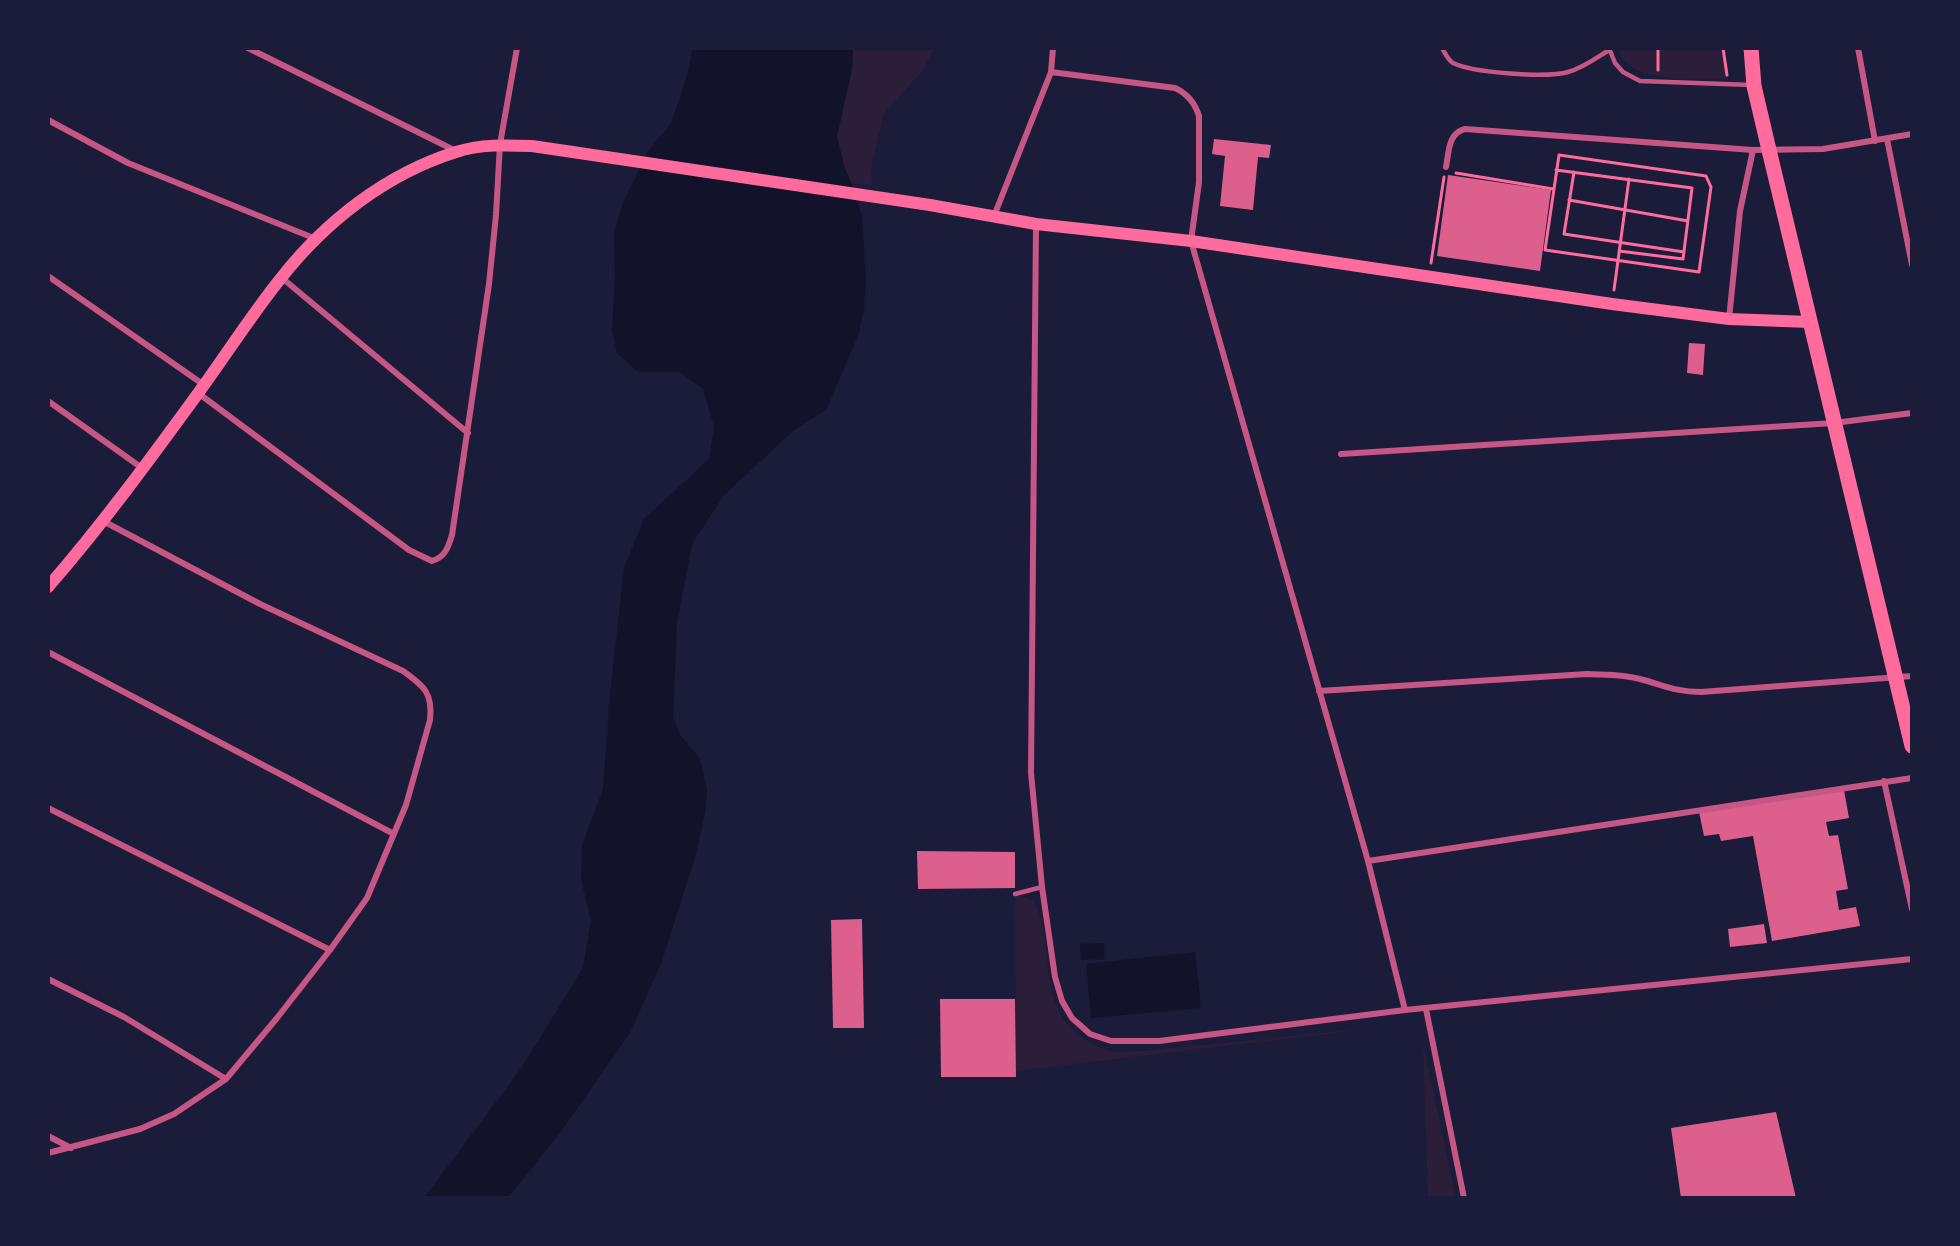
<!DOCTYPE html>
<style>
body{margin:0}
#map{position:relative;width:1960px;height:1246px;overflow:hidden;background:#1b1b3a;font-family:Cabin,sans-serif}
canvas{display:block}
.frame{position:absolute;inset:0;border:50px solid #1b1b3a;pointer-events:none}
</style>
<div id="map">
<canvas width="1960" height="1246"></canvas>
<div class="frame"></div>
</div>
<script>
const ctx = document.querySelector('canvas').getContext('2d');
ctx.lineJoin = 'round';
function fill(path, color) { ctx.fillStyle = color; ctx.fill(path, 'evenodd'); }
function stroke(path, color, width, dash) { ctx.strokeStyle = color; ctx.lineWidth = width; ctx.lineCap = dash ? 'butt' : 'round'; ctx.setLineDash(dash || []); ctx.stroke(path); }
const green = new Path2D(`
 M853,48h82l-14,25 -37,40 -13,56 1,16 -20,-1 -8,-18 -7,-30 15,-67z
 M1618,48h106l4,32c-28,-2 -104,5 -110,-32z
 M1015,894l19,7c14,27 11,58 17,87 6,33 33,60 67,64 7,0 15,-1 23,-1l260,-26 -385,46z
 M1423,1044l33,153v1h-28z`);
const water = new Path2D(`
 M693,48h160l-1,21 -15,67 7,30 8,19 10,31 4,64 -2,30 -6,26 -32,74 -32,20 -70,65 -32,49 -15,79 -4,95 8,18 19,23 7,31 -2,23 -9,41 -34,107 -32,72 -70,100 -52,65h-84l96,-128 63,-102 8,-47 -10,-42 1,-33 21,-57 7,-95 14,-126 20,-49 65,-60 5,-33 -11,-37 -23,-17 -43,-1 -20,-18 -5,-24 3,-52 -1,-44 9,-30 25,-52 23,-28 15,-43z
 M1104,943l1,16 -24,1 -1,-16z
 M1195,952l6,56 -110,10 -5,-54z`);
const building = new Path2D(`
 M1214,139l57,6 -2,13 -11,-1 -5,53 -33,-4 5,-50 -13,-2z
 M1448,175l103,15 -11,81 -103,-15z
 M1689,343l16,1 -2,31 -16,-2z
 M1844,790l5,28 -23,4 3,14 9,-1 10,54 -12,2 3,19 17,-3 4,19 -88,15 -19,-105 -32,5 -2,-7 -15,2 -5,-24z
 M917,851l98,1v36l-97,1z
 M862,919l2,109h-31l-2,-108z
 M1764,924l3,19 -37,4 -2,-18z
 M940,999h75l1,78h-75z
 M1776,1112l20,86h-115l-10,-70z`);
const path = new Path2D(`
 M1657,48h6
 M1658,48v22
 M1723,48l4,27
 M1559,155l147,21 5,11 -12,85 -154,-22z
 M1556,170l136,18 -9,71 -64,-8
 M1574,172l-10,62 120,18
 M1456,173l97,16
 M1569,200l119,21
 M1431,263l13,-86
 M1614,290l15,-111`);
const service = new Path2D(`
 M1442,48c3,5 6,12 11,15 20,10 94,15 115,9 15,-4 28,-14 41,-22
 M1609,48l6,15 8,9 17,9 112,4
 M1015,894l27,-7`);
const minor = new Path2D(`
 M248,48l208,103
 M1858,48l17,93
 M1051,72l124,16c13,6 20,15 24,28v66l-8,59 177,620 37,149
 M48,120l80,43 188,76
 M1887,139l25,126
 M1446,167c3,-15 2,-34 19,-38l288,21 70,-1 89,-15
 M994,216l57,-144 2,-24
 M1036,224l-5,549 11,114 13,90 7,24 10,17 18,16 21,7h48l246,-31 507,-51
 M48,276l156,109
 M282,278l186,155
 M1729,319l11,-108 13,-61
 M198,393l211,157 23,11c13,-4 16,-13 20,-26l37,-251 7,-69 4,-71 17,-96
 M48,401l94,67
 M1341,454l493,-31 78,-10
 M48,652l346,182
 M1319,691l268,-17c18,1 35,0 53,5 23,6 36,13 61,13l211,-16
 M1884,781l28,128
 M48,808l282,142
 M1368,861l544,-83
 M48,979l76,38 102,62
 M1426,1009l38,189
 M48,1136l23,12
 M48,1153l92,-24 34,-15 52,-35 51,-61 53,-68 37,-52 39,-93 24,-85c3,-27 -6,-34 -27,-49l-143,-67 -157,-83`);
const secondary = new Path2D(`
 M48,587c54,-62 103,-129 151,-195 27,-37 53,-78 82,-114 45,-57 105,-104 175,-126 24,-8 51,-7 76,-6l398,59 106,19 155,17 421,63 117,15 81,3`);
const primary = new Path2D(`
 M1751,48l3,38 15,64 143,596`);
fill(green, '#2a1e3b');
fill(water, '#12122b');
fill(building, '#dd5f8e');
stroke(path, '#ff6b9d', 3);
stroke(service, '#c65784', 4.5);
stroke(minor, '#c65784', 6);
stroke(secondary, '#ff6b9d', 12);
stroke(primary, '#ff6b9d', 15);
</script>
